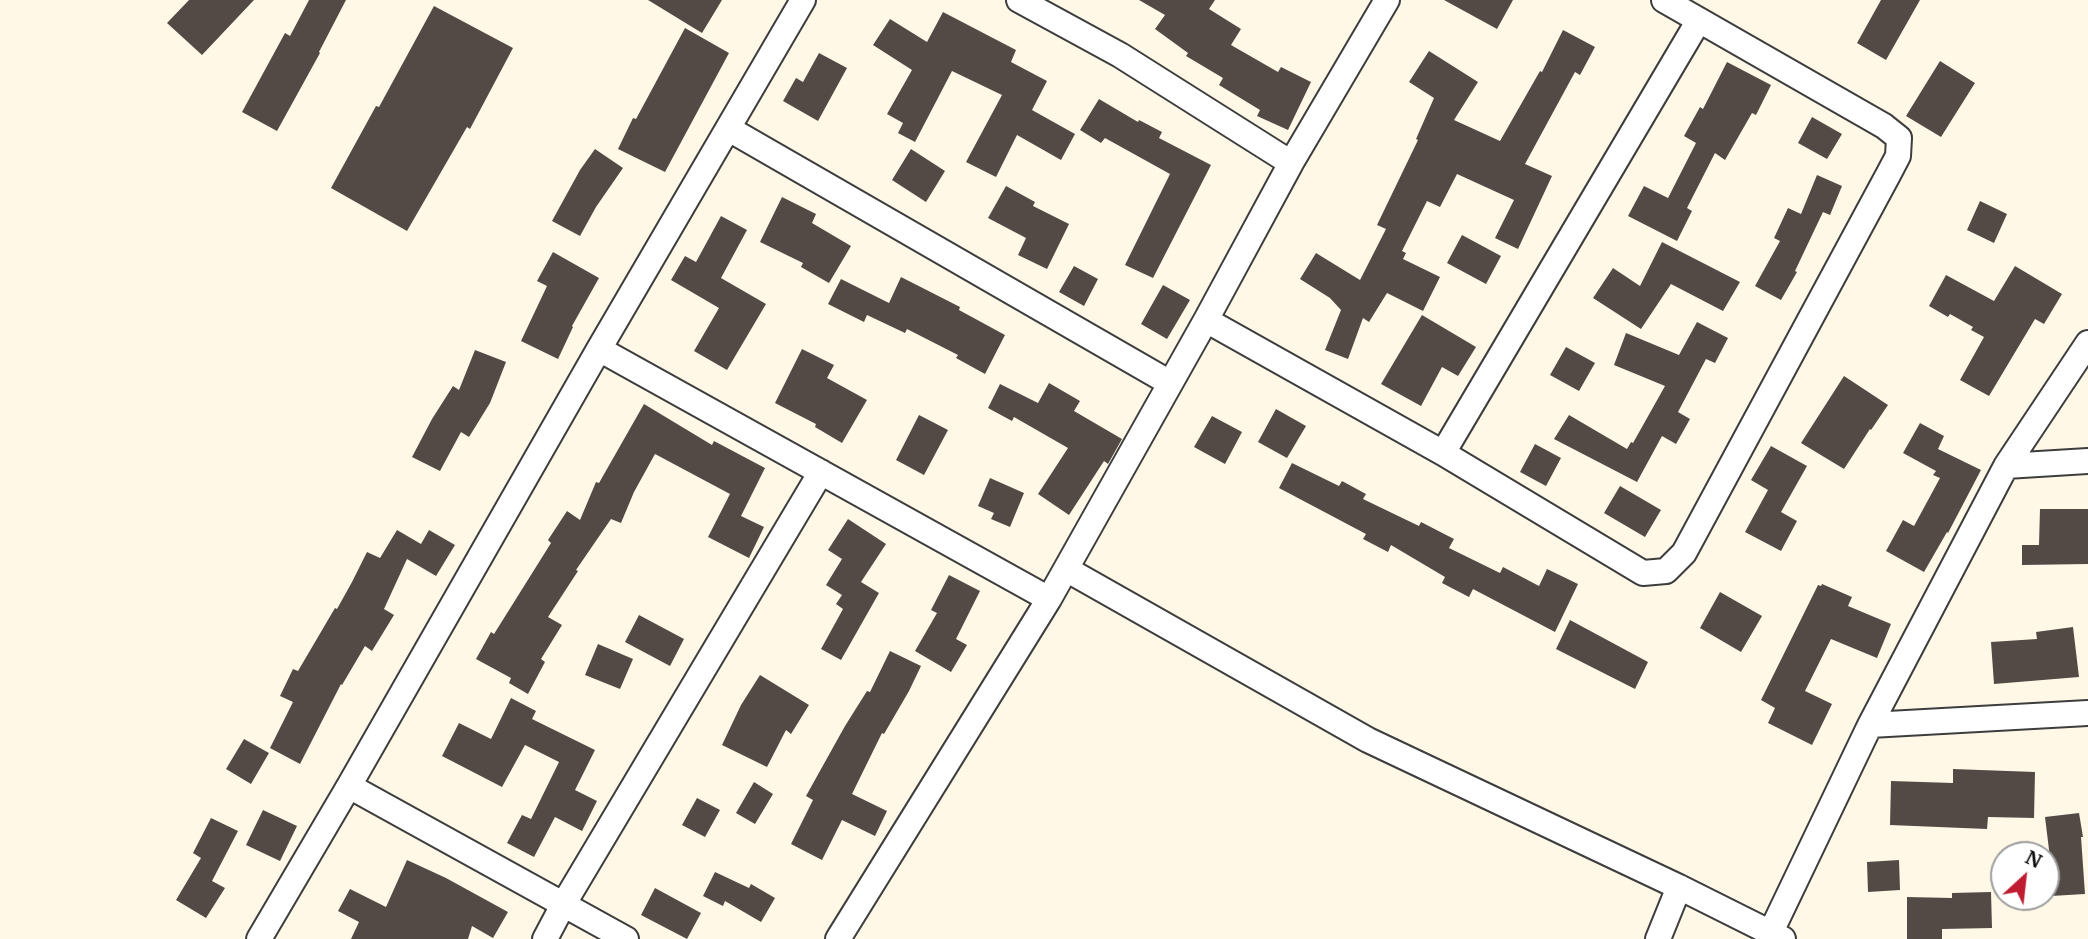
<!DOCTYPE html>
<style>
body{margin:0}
#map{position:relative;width:2088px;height:939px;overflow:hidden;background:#fff8e7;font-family:Merriweather,serif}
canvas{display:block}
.north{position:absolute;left:1990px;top:841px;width:70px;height:70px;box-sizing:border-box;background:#fff;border:2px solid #9d9d9d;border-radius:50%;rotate:27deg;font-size:19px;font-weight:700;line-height:28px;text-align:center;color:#0a0a0a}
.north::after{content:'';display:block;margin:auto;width:24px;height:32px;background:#c01c31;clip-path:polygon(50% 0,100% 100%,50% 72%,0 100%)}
</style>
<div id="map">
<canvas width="2088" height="939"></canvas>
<div class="north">N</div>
</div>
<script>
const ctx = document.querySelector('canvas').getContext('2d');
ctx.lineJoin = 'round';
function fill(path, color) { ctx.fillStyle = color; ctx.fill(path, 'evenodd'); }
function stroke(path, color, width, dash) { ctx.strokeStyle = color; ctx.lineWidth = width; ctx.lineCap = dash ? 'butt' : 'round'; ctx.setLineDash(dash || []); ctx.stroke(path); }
const building = new Path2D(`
 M189,0h65l-52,55 -35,-32z
 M309,0h37l-27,52 1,1 -43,78 -35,-19 43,-79 5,3z
 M648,0h74l-20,33z
 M1139,0h76l-6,9 32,20 -10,16 47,27 3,-5 30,15 -23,48 -31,-14 3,-6 -41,-25 4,-7 -37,-22 2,-3 -33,-24 10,-14z
 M1444,0h69l-16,29z
 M1881,0h39l-34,60 -29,-17z
 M434,6l79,42 -43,81 -3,-2 -60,104 -76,-43 45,-82 3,1z
 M943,12l73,38 -5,12 36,19 -15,29 43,24 -14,26 -44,-25 -21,42 -30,-15 36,-67 -50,-24 -37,71 -17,-9 5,-10 -16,-9 25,-44 -39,-25 17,-26 37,23z
 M685,28l44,25 -64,119 -47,-23 15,-31 3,1z
 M1563,30l32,17 -15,28 -5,-3 -50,92 27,12 -34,73 -23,-11 19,-38 -57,-26 -17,33 -13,-6 -25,50 4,2 -3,6 37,18 -17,34 -36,-18 -18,29 -6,-4 -15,41 -23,-9 16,-40 -11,-12 -30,-19 16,-26 44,27 26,-51 -9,-4 41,-85 -2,-1 18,-41 -25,-16 20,-31 49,31 -24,38 46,21 40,-70 2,1z
 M819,53l28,15 -29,53 -35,-20 13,-23 7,4z
 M1940,61l35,22 -34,54 -35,-21z
 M1727,62l44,23 -15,30 -4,-2 -27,47 -10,-7 -28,55 5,3 -15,30 -49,-25 16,-30 24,12 28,-55 -12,-7 16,-29 3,2z
 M1099,99l39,23 1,-2 23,12 -3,6 52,27 -58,113 -28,-13 45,-91 -65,-36 -4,5 -21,-13z
 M1812,117l30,17 -15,25 -29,-16z
 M595,149l28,19 -27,39 -16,29 -28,-15 28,-51z
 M911,149l34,22 -19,31 -34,-22z
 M1817,175l25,11 -12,29 -7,-3 -28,59 2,1 -16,28 -26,-14 25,-45 -6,-3 14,-30 13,6z
 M1006,186l29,16 -2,4 36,18 -22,45 -29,-14 8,-17 -38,-20z
 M782,197l34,17 -4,9 39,23 -22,37 -28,-16 2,-4 -43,-21z
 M1980,201l27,13 -13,29 -27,-13z
 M721,216l26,14 -26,48 45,26 -39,66 -33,-19 25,-43 -48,-28 14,-24 11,6z
 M1462,235l39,21 -15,28 -39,-21z
 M1662,242l78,40 -17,29 -52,-27 -30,45 -48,-31 20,-30 27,18z
 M553,252l46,26 -27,48 1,1 -15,32 -37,-18 26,-55 -10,-5z
 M1074,266l24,13 -14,27 -25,-14z
 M2015,266l47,28 -18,30 -9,-5 -46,77 -29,-16 24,-43 -13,-7 2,-3 -23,-13 -2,3 -19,-11 17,-31 48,26z
 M901,277l59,30 -1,3 46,25 -20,39 -29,-16 2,-3 -51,-26 -2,4 -38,-18 -3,7 -36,-18 13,-25 48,24z
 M1163,285l27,15 -23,39 -26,-15z
 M1422,315l54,32 -18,29 -16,-9 -21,39 -40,-22z
 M1697,322l31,16 -13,25 -9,-4 -28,53 12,7 -14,25 -14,-8 -25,46 -83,-43 15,-24 58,34 4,-7 2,1 32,-57 -51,-21 12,-32 53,22z
 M1566,347l29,16 -16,28 -29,-16z
 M802,349l32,16 -7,13 40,22 -25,43 -27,-16 1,-3 -41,-21z
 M475,350l31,12 -16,41 -21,34 -8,-5 -21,39 -28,-14 20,-38 21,-33 6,4z
 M1844,376l44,29 -17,25 -1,-1 -26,40 -43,-26z
 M1049,383l31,18 -6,10 48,28 -14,25 -4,-3 -35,54 -31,-21 30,-46 -54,-31 -2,4 -24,-13 12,-24 38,19z
 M644,404l68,41 2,-4 51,27 -24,48 23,11 -15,31 -41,-21 22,-43 -75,-40 -21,38 -13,31 -10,-4 -35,51 2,1 -30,46 14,8 -21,34 4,3 -17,32 -19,-11 2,-5 -35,-19 15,-27 3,2 57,-91 -3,-3 19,-29 13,9 16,-38 3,1z
 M1276,409l30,17 -19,32 -29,-16z
 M919,415l29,15 -24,45 -28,-15z
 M1212,416l30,16 -17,32 -31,-17z
 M1920,423l24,13 -6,13 43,21 -33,63 -1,-1 -23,40 -38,-21 17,-31 11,6 26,-48 -7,-3 3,-4 -33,-18z
 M1535,444l26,14 -15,28 -26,-14z
 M1771,446l36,20 -26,46 16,9 -16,30 -36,-19 23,-42 -17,-10z
 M1292,463l47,23 3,-5 24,13 -3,5 56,27 2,-4 33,17 -5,9 51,25 3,-6 36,19 8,-17 31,15 -23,48 -82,-43 -4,8 -27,-14 3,-6 -54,-32 -3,7 -25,-13 3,-5 -87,-46z
 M990,478l34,15 -14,34 -19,-8 3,-6 -16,-7z
 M1620,486l41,24 -16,27 -41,-24z
 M2040,509h48v55l-66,1v-20h17z
 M848,519l38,25 -25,38 18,11 -38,67 -20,-11 22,-40 -7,-5 6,-9 -16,-10 16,-26 -14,-9z
 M397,530l24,14 8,-14 26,15 -19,31 -29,-17 -23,50 10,6 -22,36 -7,-5 -23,39 -1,-1 -41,80 -30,-16 23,-46 -13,-6 13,-27 5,2 37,-63 2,1 15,-27 15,-30 13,6z
 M949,575l31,16 -24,48 11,6 -16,27 -36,-21 22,-38 -6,-3z
 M1822,584l30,13 -4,9 43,18 -14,34 -46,-19 -26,52 27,13 -20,41 -44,-22 7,-15 -14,-8 57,-115 3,1z
 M1720,592l42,24 -21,36 -41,-24z
 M639,615l45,24 -14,27 -45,-24z
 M1570,620l78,42 -13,27 -79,-40z
 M2073,627l6,50 -85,7 -3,-42 46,-3 -1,-7z
 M598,644l35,15 -13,30 -35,-14z
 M890,651l31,15 -12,25 -25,43 -2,-1 -30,61 35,17 -12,25 -33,-16 -20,40 -31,-16 22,-44 -7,-4 39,-70 22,-35 3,1z
 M760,675l49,30 -18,29 -5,-4 -19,37 -45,-22 19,-40z
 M511,698l25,13 -4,8 63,31 -20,40 22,11 -15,30 -27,-14 -21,40 -27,-14 15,-28 9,4 28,-57 -34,-17 -23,42 -60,-31 17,-33 32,16z
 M244,739l25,14 -18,31 -25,-15z
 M1953,769l82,3 -1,46 -46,-1 -1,12 -97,-4 1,-44 62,2z
 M754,782l19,12 -18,30 -19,-11z
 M697,798l23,12 -15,27 -23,-12z
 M263,810l34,16 -17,35 -34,-16z
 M2079,813l4,24h-2l4,57 -34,2 -1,-30h1l-6,-49z
 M211,818l27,13 -26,50 13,7 -19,30 -30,-18 25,-42 -8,-5z
 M407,860l39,18 62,34 -15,26 -21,-12 -4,13h-117l8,-17 -21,-11 12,-22 36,18z
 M1899,860l1,30 -32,2 -1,-30z
 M715,872l34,16 2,-4 24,14 -14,24 -36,-21 -2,5 -20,-10z
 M655,888l46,25 -14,26 -46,-24z
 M1991,892l1,36 -50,1v10h-35v-42l45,1v-5z`);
const minor = new Path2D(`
 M1019,0l101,55 171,108
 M729,129l441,254
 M1206,320l237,133 200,120 23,-2 18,-18 204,-378 10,-19 1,-18 -15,-12 -220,-126
 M599,349l450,250
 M1443,453l256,-433
 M2006,466l82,-5
 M1066,569l302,171 311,147 104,52
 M1870,725l218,-12
 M349,786l277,153
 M1770,934l100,-209 136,-259 82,-123
 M259,939l90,-153 250,-437 204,-349
 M545,939l18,-34 258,-433
 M838,939l211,-340 157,-279 85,-157 96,-163
 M1658,939l21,-52`);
fill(building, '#534a46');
stroke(minor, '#3d3d3d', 28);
stroke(minor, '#fff', 24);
</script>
